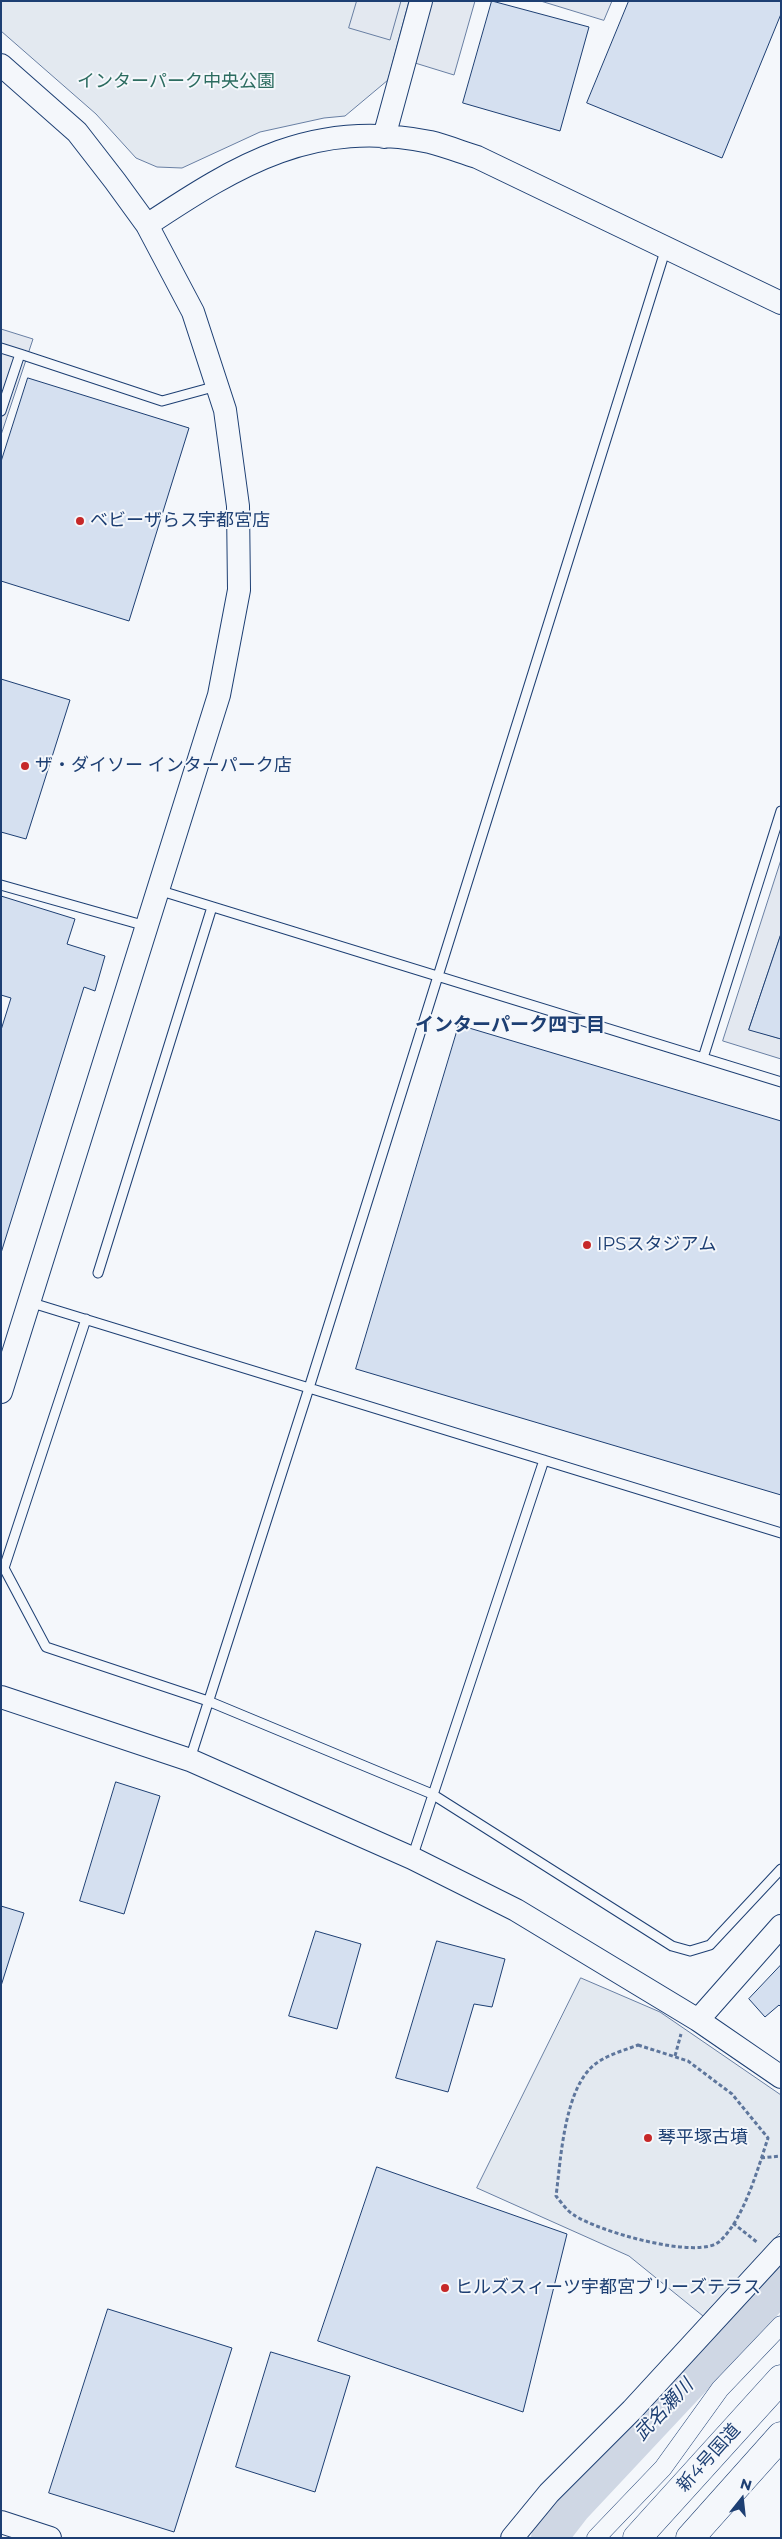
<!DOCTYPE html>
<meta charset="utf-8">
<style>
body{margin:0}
#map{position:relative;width:782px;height:2539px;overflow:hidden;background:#f4f7fb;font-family:Montserrat,sans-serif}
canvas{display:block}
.frame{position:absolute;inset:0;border:2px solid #1d3f73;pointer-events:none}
.north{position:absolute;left:717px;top:2474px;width:50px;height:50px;-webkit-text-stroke:4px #f4f7fb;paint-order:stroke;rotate:16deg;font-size:14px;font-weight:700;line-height:20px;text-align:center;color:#1d3f73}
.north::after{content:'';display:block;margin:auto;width:18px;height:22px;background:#1d3f73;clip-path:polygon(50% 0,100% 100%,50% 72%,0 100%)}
</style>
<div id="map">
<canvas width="782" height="2539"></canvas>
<div class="frame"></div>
<div class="north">N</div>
</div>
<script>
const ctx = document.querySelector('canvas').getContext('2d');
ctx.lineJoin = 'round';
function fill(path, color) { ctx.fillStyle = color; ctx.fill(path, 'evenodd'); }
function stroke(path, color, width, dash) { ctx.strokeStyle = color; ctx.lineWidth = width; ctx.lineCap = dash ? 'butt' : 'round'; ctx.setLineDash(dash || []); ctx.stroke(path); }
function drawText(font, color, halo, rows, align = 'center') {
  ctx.font = font + ' Montserrat,"Noto Sans JP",sans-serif'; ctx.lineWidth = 4; ctx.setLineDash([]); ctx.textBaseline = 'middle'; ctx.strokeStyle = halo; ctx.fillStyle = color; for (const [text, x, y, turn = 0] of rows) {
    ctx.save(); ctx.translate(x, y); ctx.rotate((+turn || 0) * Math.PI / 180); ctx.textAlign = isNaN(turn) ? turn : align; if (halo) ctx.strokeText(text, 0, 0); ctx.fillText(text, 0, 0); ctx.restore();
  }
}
const green = new Path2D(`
 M1,1h408l-21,79 -43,36 -21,2 -64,14 -78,36 -25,-1 -21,-9 -40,-44 -95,-83z
 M581,1978l79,34 121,83v137l-78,84 -74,-60 -152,-68z`);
const parking = new Path2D(`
 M357,1h44l-11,39 -41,-12z
 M432,1h43l-21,74 -39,-12z
 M541,1h71l-8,19z
 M1,329l32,10 -32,96z
 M781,860v74l-32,95 32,10v20l-58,-18z`);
const river = new Path2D(`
 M549,2538l24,-31 208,-222`);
const building = new Path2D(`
 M492,1l97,26 -29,104 -97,-28z
 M629,1h152v13l-59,144 -135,-55z
 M28,378l161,50 -60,193 -128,-40v-119z
 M1,679l69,21 -44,139 -25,-7z
 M1,896l74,23 -8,25 38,12 -10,35 -11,-4 -83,266v-223l10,-32 -10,-3z
 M781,934v105l-32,-9z
 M459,1025l322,96v374l-425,-126z
 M116,1782l44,14 -36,118 -44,-13z
 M1,1906l23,7 -23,73z
 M316,1931l45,13 -24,85 -48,-13z
 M437,1941l68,18 -13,48 -18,-3 -26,88 -52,-14z
 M781,1965v42l-2,-2 -14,12 -16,-18z
 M377,2167l190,67 -44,178 -205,-71z
 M108,2309l124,39 -58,184 -125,-39z
 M271,2352l79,24 -35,116 -79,-25z`);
const path = new Path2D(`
 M638,2045l50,16 44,33 36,44c-10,30 -24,81 -48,103 -21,20 -123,-10 -146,-26 -7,-4 -13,-13 -18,-19 5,-37 8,-112 42,-134 12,-8 27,-12 40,-17z
 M675,2056l6,-22
 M761,2158l20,-2
 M733,2223l25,20`);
const service = new Path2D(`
 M1,348l19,6 -19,57
 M20,354l142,47 55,-15
 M1,885l145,41
 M158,890l623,192
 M703,1058l78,-247
 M98,1273l114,-366
 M29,1302l752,231
 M86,1319l-82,249 42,79 162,54 224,93 240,152 18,5 20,-6 71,-76
 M190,1759l119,-371 357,-1140
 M412,1858l132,-398`);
const minor = new Path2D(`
 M596,2538l67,-70 57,-79 61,-64`);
const tertiary = new Path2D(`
 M1,65l76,67 38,49 32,44 46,87 32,98 13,96 1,84 -20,105 -218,697
 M384,137l37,-136
 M147,225c92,-61 167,-107 283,-83 16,4 31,10 47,15l304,146
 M1,1697l189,63 222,98 104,52 182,110 83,-94
 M698,2020l83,57
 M1,2522l49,16
 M512,2538l37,-45 83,-83 149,-162`);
const trunk = new Path2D(`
 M637,2538l144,-159
 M690,2538l91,-102`);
const markers = [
 [80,521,5,"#c62828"],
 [25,766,5,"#c62828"],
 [587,1245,5,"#c62828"],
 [648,2138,5,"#c62828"],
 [445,2288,5,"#c62828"]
];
const parkNames = [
 ["インターパーク中央公園",176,82]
];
const poiNames = [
 ["ベビーザらス宇都宮店",90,521],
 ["ザ・ダイソー インターパーク店",35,766],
 ["IPSスタジアム",597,1245],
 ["琴平塚古墳",658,2138],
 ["ヒルズスィーツ宇都宮ブリーズテラス",455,2288]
];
const streetNames = [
 ["新4号国道",709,2458,-48]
];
const neighbourhoodNames = [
 ["インターパーク四丁目",510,1025]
];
const waterNames = [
 ["武名瀬川",664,2410,-47]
];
fill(green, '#e3e9f0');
stroke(green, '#687fa3', 1);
fill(parking, '#e3e8f0');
stroke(parking, '#687fa3', 1);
stroke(river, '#cfd7e4', 36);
fill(building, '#d5e0f0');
stroke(building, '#1d3f73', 1);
stroke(service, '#1d3f73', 11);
stroke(minor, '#1d3f73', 19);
stroke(tertiary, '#1d3f73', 24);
stroke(trunk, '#1d3f73', 29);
stroke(path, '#5e769c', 3, [4, 2.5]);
stroke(service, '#f4f7fb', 9);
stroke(minor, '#f4f7fb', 18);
stroke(tertiary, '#f4f7fb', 22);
stroke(trunk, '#f4f7fb', 28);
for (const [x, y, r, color] of markers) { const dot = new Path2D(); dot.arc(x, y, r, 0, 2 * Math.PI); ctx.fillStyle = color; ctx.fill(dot); stroke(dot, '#f4f7fb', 2); }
drawText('18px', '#2c6c60', '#f4f7fb', parkNames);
drawText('18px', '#1d3f73', '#f4f7fb', poiNames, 'left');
drawText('18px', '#1d3f73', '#f4f7fb', streetNames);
drawText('bold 19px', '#1d3f73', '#f4f7fb', neighbourhoodNames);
drawText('italic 19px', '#1d3f73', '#f4f7fb', waterNames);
</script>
